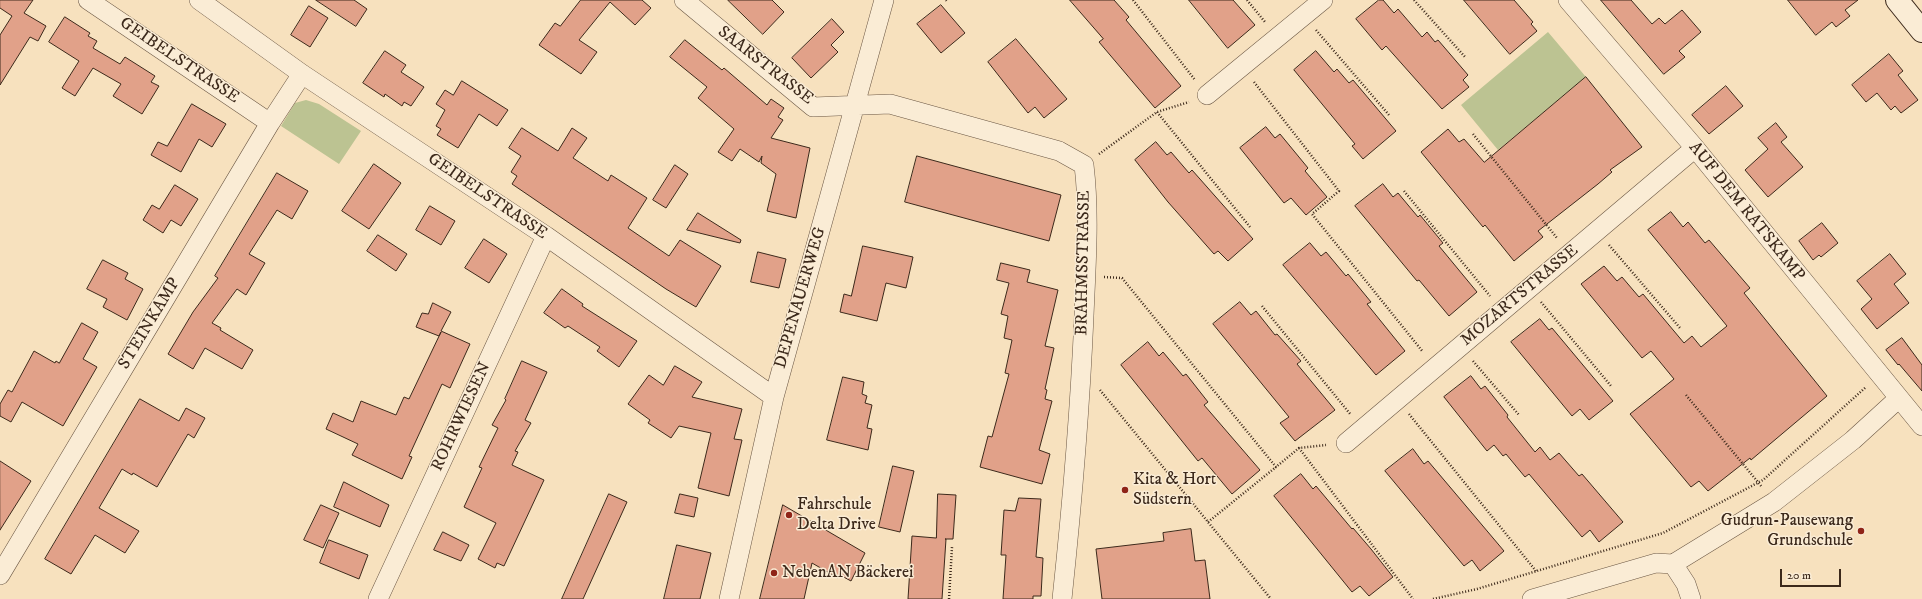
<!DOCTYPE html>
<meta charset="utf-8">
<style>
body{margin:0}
#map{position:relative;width:1922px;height:599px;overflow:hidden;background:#f7e1be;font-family:"IM FELL DW Pica",serif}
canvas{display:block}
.scale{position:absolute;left:1780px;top:569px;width:61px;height:18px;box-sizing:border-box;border:2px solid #3c291b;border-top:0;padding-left:5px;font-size:12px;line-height:14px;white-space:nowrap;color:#3c291b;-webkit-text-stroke:3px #faecd5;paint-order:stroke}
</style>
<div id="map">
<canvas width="1922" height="599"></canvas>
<div class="scale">20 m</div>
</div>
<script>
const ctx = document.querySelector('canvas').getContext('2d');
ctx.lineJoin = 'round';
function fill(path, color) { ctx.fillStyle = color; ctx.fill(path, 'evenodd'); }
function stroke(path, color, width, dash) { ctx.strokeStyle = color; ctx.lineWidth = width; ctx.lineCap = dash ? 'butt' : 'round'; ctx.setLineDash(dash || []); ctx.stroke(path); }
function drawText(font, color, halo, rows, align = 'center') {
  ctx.font = font + ' "IM FELL DW Pica",serif'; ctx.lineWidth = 3; ctx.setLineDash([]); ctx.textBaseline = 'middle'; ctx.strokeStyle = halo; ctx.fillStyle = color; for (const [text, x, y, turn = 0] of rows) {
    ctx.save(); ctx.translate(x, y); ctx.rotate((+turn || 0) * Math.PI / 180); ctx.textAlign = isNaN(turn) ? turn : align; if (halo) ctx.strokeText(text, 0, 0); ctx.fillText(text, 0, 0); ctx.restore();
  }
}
const green = new Path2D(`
 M1548,32l38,45 -88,73 -37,-45z
 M306,100l13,4 42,27 -22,33 -58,-38 14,-23z`);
const building = new Path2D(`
 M0,0h33l-9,13 22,13 -8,15 -8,-4 -30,48v-50l12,-19 -12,-8z
 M316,0h38l13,9 -11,17z
 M581,0h61l9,8 -16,17 -25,-23 -31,38 18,12 -16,22 -42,-29 16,-22 5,3z
 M728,0h44l12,12 -21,22z
 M1070,0h44l15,17 -3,3 55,66 -26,22 -56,-66 4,-3z
 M1189,0h44l22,25 -27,23z
 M1379,0h4l11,13 4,-4 24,28 5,-5 8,10 3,-2 30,35 -5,5 6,7 -27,22 -56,-63 -4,4 -26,-31z
 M1464,0h50l19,22 -2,2 6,7 -27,23z
 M1601,0h30l21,24 7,-6 6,6 17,-14 19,22 -22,19 6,6 -21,17z
 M1788,0h70l-13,10 5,6 -14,11 -4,-5 -16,13z
 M941,5l24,28 -24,20 -24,-29z
 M309,6l19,12 -18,29 -19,-12z
 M65,17l25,16 -2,3 9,5 -4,7 27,16 5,-7 30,19 -4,6 8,4 -17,28 -29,-18 8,-12 -28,-16 -18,28 -13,-8 17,-27 -30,-19z
 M832,19l12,13 -13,13 7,7 -27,26 -19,-20z
 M1016,39l51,60 -23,19 -9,-11 -7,6 -40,-51z
 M685,40l37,30 2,-2 43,37 4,-6 13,9 -6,9 5,3 -12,18 39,10 -14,70 -29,-7 9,-37 -15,-11 1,-7 -3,6 -19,-13 -8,12 -14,-9 16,-23 -36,-31 9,-11 -37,-30z
 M385,51l21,14 -5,7 23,15 -13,19 -7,-4 -2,4 -17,-12 -1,3 -21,-14z
 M1316,51l18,21 3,-3 12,14 4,-3 43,51 -33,28 -11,-13 3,-2 -61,-74z
 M1889,54l14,17 -5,4 20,25 -17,13 -6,-7 -4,4 -14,-17 -11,9 -14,-17z
 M1586,77l56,70 -32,23 2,2 -14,12 -60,47 5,6 -29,24 -29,-36 -2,2 -62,-75 27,-23 11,13 5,-3 20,23z
 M462,81l46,29 -11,16 -18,-12 -21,34 -21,-13 4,-6 -5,-3 9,-16 -9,-6 9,-14 8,5z
 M1726,86l17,20 -34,28 -17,-19z
 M192,104l34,20 -14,23 -13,-8 -18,33 -30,-17 7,-13 9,4z
 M1776,123l11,14 -6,5 22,25 -35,30 -23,-27 23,-21 -10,-11z
 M1266,127l9,11 5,-4 28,34 -3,3 22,26 -21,18 -15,-17 -7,5 -44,-55z
 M522,128l36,23 14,-23 15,10 -14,20 35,23 3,-6 36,23 -19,30 41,28 11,-16 41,26 -25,41 -30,-18 -154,-105 5,-8 -6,-4 10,-16 -12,-8z
 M1156,142l11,13 4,-3 18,21 3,-3 61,69 -25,22 -10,-10 -4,3 -46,-52 -33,-42z
 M917,156l144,39 -12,46 -144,-39z
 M374,164l27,19 -32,46 -27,-18z
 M675,165l13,9 -22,34 -13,-8z
 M277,173l31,18 -16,28 -15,-9 -28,44 16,9 -19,32 -9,-6 -25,34 9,5 -1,2 33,20 -11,19 -37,-21 -12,21 -25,-15 25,-42 25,-34 -3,-2z
 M1383,184l10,13 5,-4 20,24 2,-2 23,28 -4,3 38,46 -28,24 -30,-36 -2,1 -62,-75z
 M175,185l23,14 -17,27 -10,-6 -8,13 -20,-13 9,-15 7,4z
 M430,206l25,15 -14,24 -25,-15z
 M1671,212l12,15 5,-5 17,21 4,-3 17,20 24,28 -6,5 83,103 -76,64 -1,-2 -42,33 -9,-10 -8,6 -61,-73 44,-35 -23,-28 -9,7 -61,-74 23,-18 13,15 5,-4 17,20 4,-3 41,49 8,-7 9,11 26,-21 -79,-96z
 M698,213l43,27 -1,3 -53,-13z
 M1822,223l16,20 -17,14 -2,-2 -6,5 -14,-19z
 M378,235l29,19 -11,17 -29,-20z
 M484,239l23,15 -18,29 -24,-15z
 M1310,243l11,13 5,-4 20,24 2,-2 23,28 -4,2 38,47 -29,24 -93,-110z
 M863,246l50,11 -7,31 -20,-5 -9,38 -37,-9 4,-18 7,2z
 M758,252l28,7 -7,29 -28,-6z
 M1890,254l16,20 -12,10 15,19 -32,26 -16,-20 11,-10 -15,-18z
 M103,260l25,13 -3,6 18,10 -16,31 -24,-13 4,-8 -20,-10z
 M1001,263l29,7 -3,12 31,8 -13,56 9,2 -9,41 2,1 -2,9 7,2 -13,49 11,4 -8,30 -62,-17 8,-31 4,1 17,-63 -4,-1 7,-33 -8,-2 4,-22 -7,-2 8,-31 -12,-3z
 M562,289l21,15 -1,2 55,35 -18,26 -22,-16 3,-4 -32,-21 -3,2 -21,-15z
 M1240,302l11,13 5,-4 19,24 2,-1 24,27 -4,3 38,46 -40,31 -15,-18 9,-6 -76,-93z
 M433,303l18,9 -10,19 29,13 -20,44 -8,-4 -33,72 3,1 -10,22 -50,-24 6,-11 -32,-15 7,-16 20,9 8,-21 35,14 8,-18 5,2 32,-67 -2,4 -23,-9 6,-14 6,1z
 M1540,319l9,11 3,-2 61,73 -24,19 -9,-11 -8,7 -61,-74z
 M82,323l16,9 -15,27 14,8 -34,59 -41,-24 -11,20 -11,-6v-12l8,-14 4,2 22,-41 21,12 1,-2 3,2z
 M1902,338l20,27v26l-23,-27 -1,1 -12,-15z
 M1148,342l11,14 4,-4 20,24 3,-2 22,28 -4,3 56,65 -28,24 -30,-36 -4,3 -77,-96z
 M522,361l25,11 -22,48 6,3 -16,28 3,1 -6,13 32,15 -40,86 -7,-3 -2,5 -17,-9 18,-36 -32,-16 18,-39 -3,-1 19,-39 -6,-3 14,-25 -1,-1z
 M675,366l27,16 -10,15 50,12 -8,30 8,1 -13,56 -31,-8 13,-55 -32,-7 -8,12 -23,-15 2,-3 -22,-16 21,-29 14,10z
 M1471,376l10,13 4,-3 23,29 -1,2 28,35 5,-5 10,13 9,-7 20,23 3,-2 41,48 -24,20 -9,-12 -8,7 -53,-63 -4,3 -19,-23 -3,2 -9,-11 -7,6 -43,-54z
 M843,377l21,5 -2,12 5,2 -2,7 7,2 -5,23 5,1 -4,21 -41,-10z
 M140,399l39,22 7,-13 19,10 -11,20 -6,-4 -31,53 -24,-14 -1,2 -10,-6 -23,39 40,23 -14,22 -30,-18 -24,39 -26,-15z
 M1413,449l11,15 4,-3 76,90 -24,20 -8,-11 -8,6 -79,-95z
 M0,461l31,20 -31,49z
 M893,466l21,5 -14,61 -21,-5z
 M1301,474l12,15 3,-3 36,43 1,-1 18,21 22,28 -24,19 -9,-10 -8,6 -78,-96z
 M344,482l45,23 -9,22 -46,-20z
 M609,494l18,8 -44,97h-21z
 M680,494l18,4 -4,19 -19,-4z
 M938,494l18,1 -3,44h-8h1l-4,60h-34l4,-63 24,2z
 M1019,498l22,1 -5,58 7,1 -2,38h-8v3h-30l3,-44h-5l3,-45 11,1z
 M321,505l18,8 -16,35 -19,-8z
 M783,505l82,48 -14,28 -11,-6 -2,3 -26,-15 -8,36h-44z
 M1191,529l4,32 10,-1 5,39h-108l-6,-50 68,-8 -1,-8z
 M443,532l26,13 -8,16 -27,-11z
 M329,540l39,15 -9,24 -39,-16z
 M677,545l34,8 -11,46h-36z`);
const path = new Path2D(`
 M946,0l2,2
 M1133,0l62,80
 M1247,0l18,22
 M1414,0l52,58
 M1316,30l73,85
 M1254,82l85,109 -27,23 111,138
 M1157,112l93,115
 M1473,134l84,104
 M1099,154l58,-42 32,-10
 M1404,191l86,105
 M1609,245l71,83
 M1104,277l18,1 154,189 23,-19 27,-3
 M1541,302l70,84
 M1262,306l89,109
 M1473,361l46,54
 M1100,390l171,209
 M1686,395l76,92
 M1409,414l127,157
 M1299,448l114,151
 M1208,522l68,-55
 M949,599l3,-52
 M1433,599l44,-10 186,-56 100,-53 103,-93`);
const minor = new Path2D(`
 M88,0l182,123
 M199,0l103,74 244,162 228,161
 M684,0l129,107 77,-3 169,47 25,14c6,50 2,101 0,151 -4,95 -12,189 -22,283
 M1568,0l127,148 227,278
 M1207,95l116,-95
 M1346,443l349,-295
 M1673,564l13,20 5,15
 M0,575l270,-452 32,-49
 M378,599l168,-363
 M729,599l45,-202 110,-397
 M1532,599l124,-36 17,1 101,-62 79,-62 46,-42`);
const secondary = new Path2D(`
 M1897,0l25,31`);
const markers = [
 [1125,490,4,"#8f2418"],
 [789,515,4,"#8f2418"],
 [1861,531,4,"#8f2418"],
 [774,573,4,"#8f2418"]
];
const streetNames = [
 ["GEIBELSTRASSE",179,61,34],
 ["SAARSTRASSE",765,66,38],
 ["GEIBELSTRASSE",487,197,34],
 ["AUF DEM RATSKAMP",1746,212,51],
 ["BRAHMSSTRASSE",1084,263,-89],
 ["MOZARTSTRASSE",1520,296,-40],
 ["DEPENAUERWEG",801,298,-74],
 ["STEINKAMP",150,324,-59],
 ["ROHRWIESEN",462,417,-65]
];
const poiNames = [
 ["Kita & Hort",1133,480],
 ["Südstern",1133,500],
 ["Fahrschule",797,505],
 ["Delta Drive",797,525],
 ["Gudrun-Pausewang",1853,521,"right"],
 ["Grundschule",1853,541,"right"],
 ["NebenAN Bäckerei",782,573]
];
fill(green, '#bcc392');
fill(building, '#e1a189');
stroke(building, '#3c291b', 1);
stroke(minor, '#6b5744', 20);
stroke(secondary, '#3c291b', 24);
stroke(path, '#3c291b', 2.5, [1, 2]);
stroke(minor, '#faecd5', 19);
stroke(secondary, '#faecd5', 22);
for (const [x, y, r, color] of markers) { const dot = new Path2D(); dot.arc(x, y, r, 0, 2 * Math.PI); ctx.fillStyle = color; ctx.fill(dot); stroke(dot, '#faecd5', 1.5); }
drawText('17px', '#3c291b', '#faecd5', streetNames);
drawText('17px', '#3c291b', '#faecd5', poiNames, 'left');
</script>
